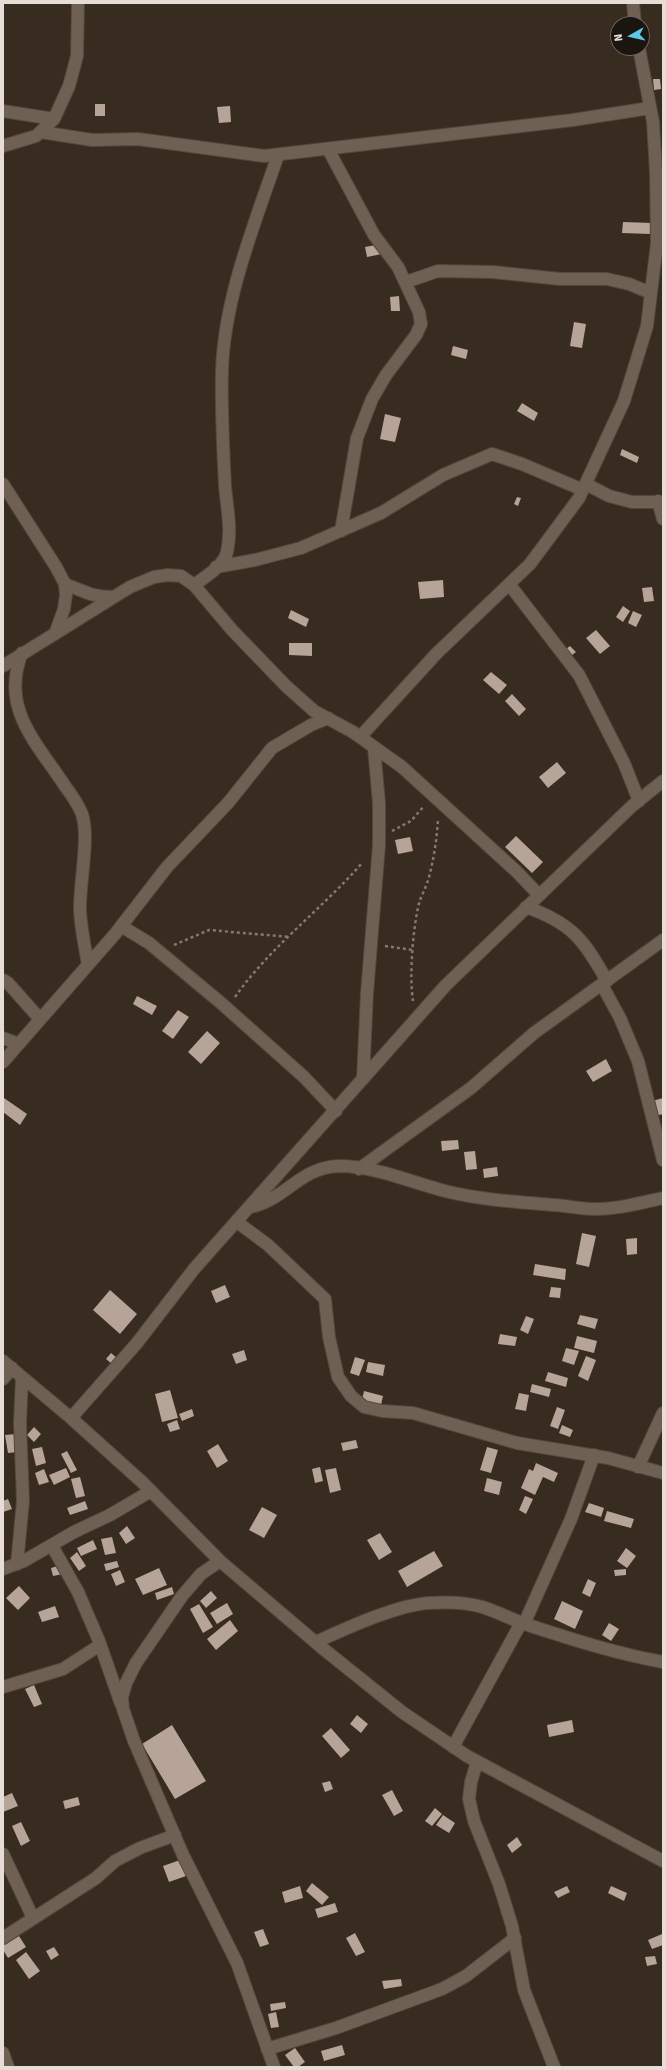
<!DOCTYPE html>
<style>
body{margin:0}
#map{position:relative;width:666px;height:2070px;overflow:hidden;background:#382b20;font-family:"Fira Sans",sans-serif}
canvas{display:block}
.frame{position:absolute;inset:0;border:4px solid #e6ddd6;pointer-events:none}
.north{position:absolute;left:610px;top:16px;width:40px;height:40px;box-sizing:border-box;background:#1b1510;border:1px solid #6c655f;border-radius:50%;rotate:262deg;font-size:11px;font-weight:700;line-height:16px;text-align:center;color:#e6ddd6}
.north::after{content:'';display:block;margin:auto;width:14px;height:18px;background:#5bc8e6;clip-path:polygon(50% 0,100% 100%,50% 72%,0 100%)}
</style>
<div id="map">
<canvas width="666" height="2070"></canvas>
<div class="frame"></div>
<div class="north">N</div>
</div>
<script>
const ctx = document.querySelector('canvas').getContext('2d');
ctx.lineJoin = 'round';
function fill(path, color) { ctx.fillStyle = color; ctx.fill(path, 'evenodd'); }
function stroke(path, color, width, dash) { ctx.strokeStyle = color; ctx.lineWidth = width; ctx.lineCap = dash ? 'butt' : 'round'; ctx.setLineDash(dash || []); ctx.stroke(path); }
const building = new Path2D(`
 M653,79h7l1,10 -7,1z
 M95,104h10v12h-10z
 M230,106l1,16 -12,1 -2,-16z
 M623,222l29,1 -1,11 -29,-1z
 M381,244l1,10 -15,3 -2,-10z
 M399,296l1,15h-9l-1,-14z
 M574,322l12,2 -4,24 -12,-2z
 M453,346l15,4 -2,9 -15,-4z
 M522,403l16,10 -4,8 -17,-10z
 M385,414l16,4 -6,24 -15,-3z
 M622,449l17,8 -2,6 -17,-8z
 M517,497l4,1 -3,8 -4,-2z
 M443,580l1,17 -24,2 -2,-17z
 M652,587l2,14 -10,1 -2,-14z
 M623,606l7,5 -7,11 -7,-5z
 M291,610l18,9 -3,8 -18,-9z
 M633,611l9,4 -6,12 -8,-4z
 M596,630l14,16 -10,8 -14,-16z
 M289,643h23v13l-23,-1z
 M570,646l6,6 -8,6 -5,-7z
 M491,672l16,13 -8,9 -16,-14z
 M512,694l14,15 -7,7 -14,-15z
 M557,762l9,11 -18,15 -9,-11z
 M516,836l27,26 -11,11 -27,-26z
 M410,837l3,14 -15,3 -3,-14z
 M137,996l20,10 -5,9 -19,-11z
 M178,1010l11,7 -16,22 -11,-8z
 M207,1031l13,12 -19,21 -13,-12z
 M606,1059l6,12 -19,11 -7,-11z
 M4,1098l23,16 -7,11 -17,-13z
 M663,1098v16l-8,2 -3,-15z
 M458,1140l1,9 -17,2 -1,-10z
 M475,1151l2,18 -11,1 -2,-18z
 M497,1167l1,9 -14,2 -1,-9z
 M582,1233l14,3 -7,31 -13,-3z
 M637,1238v16l-10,1 -1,-16z
 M535,1264l31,5 -1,11 -32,-5z
 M225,1285l5,12 -14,6 -5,-12z
 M551,1287l10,1 -1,10 -11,-1z
 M110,1290l27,24 -17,20 -27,-24z
 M580,1315l18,4 -3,10 -18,-5z
 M526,1316l8,3 -6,15 -8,-4z
 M500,1334l17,3 -2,9 -17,-2z
 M577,1336l20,5 -3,12 -20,-5z
 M566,1348l13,3 -5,14 -12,-4z
 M244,1350l3,10 -11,4 -4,-10z
 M111,1353l6,5 -5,6 -6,-5z
 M586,1356l10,4 -8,21 -10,-5z
 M355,1357l10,3 -6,16 -9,-3z
 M368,1362l17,3 -2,11 -17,-4z
 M548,1372l20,6 -2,9 -21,-6z
 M532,1384l19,5 -2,8 -19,-5z
 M170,1390l8,28 -16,4 -7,-28z
 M364,1391l19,5 -2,9 -19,-5z
 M519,1393l10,2 -3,16 -11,-2z
 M557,1407l8,3 -7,19 -8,-3z
 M192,1409l2,7 -12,5 -3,-7z
 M177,1420l3,9 -10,3 -3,-8z
 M562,1425l11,5 -3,7 -11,-4z
 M34,1427l7,7 -7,8 -7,-7z
 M16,1434l2,18 -10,1 -3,-18z
 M356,1440l2,8 -15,3 -2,-8z
 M218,1444l10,17 -11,7 -10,-17z
 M42,1447l4,16 -10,3 -4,-17z
 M487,1447l11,3 -7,23 -11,-3z
 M67,1451l10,19 -6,3 -10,-19z
 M536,1463l22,10 -4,9 -11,-5 -8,18 -14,-7 8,-19 4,2z
 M320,1467l3,14 -8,2 -3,-14z
 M66,1468l4,9 -16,8 -5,-10z
 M336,1468l5,22 -11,3 -5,-23z
 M44,1469l5,13 -10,3 -4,-12z
 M80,1477l5,19 -9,2 -5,-19z
 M487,1478l15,4 -3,13 -15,-4z
 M525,1496l8,3 -7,15 -7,-4z
 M8,1499l4,10 -9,3v-11z
 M85,1501l3,8 -18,6 -3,-7z
 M589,1503l15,5 -3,9 -16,-5z
 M262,1507l15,8 -13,23 -15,-8z
 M607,1511l27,8 -3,9 -27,-7z
 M127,1526l8,12 -9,6 -7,-11z
 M380,1533l12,19 -13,8 -12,-20z
 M112,1537l4,16 -11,2 -4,-16z
 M93,1540l4,9 -16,7 -4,-8z
 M626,1548l10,8 -9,12 -10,-7z
 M434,1551l9,15 -36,21 -9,-16z
 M77,1552l9,14 -7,5 -9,-13z
 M117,1561l2,6 -13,4 -2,-7z
 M61,1565l2,9 -10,2 -2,-8z
 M159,1568l8,17 -24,10 -8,-16z
 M626,1569v6l-11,1 -1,-6z
 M120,1570l5,12 -9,4 -5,-12z
 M588,1579l8,4 -6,14 -8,-4z
 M19,1586l11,12 -12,12 -12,-12z
 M172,1587l2,7 -17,6 -2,-7z
 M211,1591l6,7 -11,10 -6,-7z
 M562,1601l21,10 -8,18 -21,-10z
 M227,1603l6,11 -16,10 -7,-11z
 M199,1604l14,23 -10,6 -13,-24z
 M55,1606l4,11 -17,5 -4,-10z
 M230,1620l8,11 -22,19 -9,-11z
 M609,1623l10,6 -8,12 -9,-6z
 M34,1685l8,19 -8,3 -9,-18z
 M357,1715l11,9 -7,9 -11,-9z
 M572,1720l2,12 -25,5 -2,-12z
 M172,1725l34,56 -31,18 -33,-55z
 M331,1728l19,22 -9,8 -19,-22z
 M330,1781l3,8 -8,3 -3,-9z
 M392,1790l11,21 -9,5 -12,-21z
 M12,1793l6,13 -15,6v-15z
 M78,1797l2,8 -15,4 -2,-8z
 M435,1808l7,6 -10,12 -7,-5z
 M443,1815l12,8 -6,10 -13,-8z
 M21,1822l9,19 -9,5 -9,-20z
 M517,1837l5,8 -10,8 -5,-8z
 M180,1860l6,16 -17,6 -6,-16z
 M312,1883l17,14 -7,8 -16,-14z
 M300,1886l3,12 -18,5 -3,-11z
 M567,1886l3,6 -12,6 -4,-6z
 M611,1886l16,7 -3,8 -16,-8z
 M335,1903l3,9 -20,6 -3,-9z
 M263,1929l6,15 -9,3 -6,-15z
 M355,1933l10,19 -9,4 -10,-18z
 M662,1934l1,11 -11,4 -4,-9z
 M19,1936l7,11 -18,11 -5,-8v-5z
 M54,1947l5,8 -8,5 -5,-9z
 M26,1952l14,19 -11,8 -13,-19z
 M655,1956l2,8 -10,2 -2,-9z
 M401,1979l1,7 -18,3 -2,-8z
 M285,2002l1,6 -15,3 -1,-7z
 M276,2012l3,15 -8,1 -3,-14z
 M342,2045l3,10 -21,6 -3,-10z
 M295,2048l10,14 -7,5h-4l-9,-12z`);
const path = new Path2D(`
 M392,831l19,-10 13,-15
 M174,945l35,-15 81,7
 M385,946l28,4
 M235,997c35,-50 87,-88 127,-134
 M413,1001c-4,-25 0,-77 7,-101 3,-8 7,-15 9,-23 5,-19 8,-39 9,-58`);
const minor = new Path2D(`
 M633,3l2,21
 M3,111l51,8
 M41,132l51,8 46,-1 126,17 309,-36 77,-12
 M3,146l33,-10 18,-17 15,-33 8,-30 1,-53
 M328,149l46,86 24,32 21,45 2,12 -5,11 -30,40 -14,24 -15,39 -16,93
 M406,282l32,-11 55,1 67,7h47l22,5 22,9
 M3,484l53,83 9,17 1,11 -2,14 -9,25
 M586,484l23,12 23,6h31
 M658,501l5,18
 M216,567l39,-7 46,-12 80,-35 62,-38 49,-21 30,10 61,26
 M65,584c18,7 27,13 48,13
 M509,584l70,91 45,88 15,38
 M194,585c11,-8 30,-19 33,-33 5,-23 0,-44 -2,-66 -2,-39 -4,-77 -3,-115 2,-73 33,-148 56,-216
 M22,653c-22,55 14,89 43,133 6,8 13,18 17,28 8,24 -3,71 -2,97 1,18 5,36 8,54
 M3,666l127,-79 24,-10 14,-2 13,1 13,9 38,45 54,56 28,25 39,21 49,35 114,104 23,24
 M360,737l76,-83 94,-90 49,-66 45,-97 23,-75 10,-83 -1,-71 -3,-50 -14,-74
 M526,907c46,16 58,33 81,74
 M121,926l28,17 72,60 83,74 32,34
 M3,980l5,3 32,36
 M602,985l18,33 18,43 25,99
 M3,1038l16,6
 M3,1062l112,-128 52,-67 61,-64 44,-55 39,-23 17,-7
 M363,1079l4,-86 12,-148v-42l-5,-55
 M359,1169l112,-81 63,-55 129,-93
 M250,1207c34,-6 50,-40 89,-41 35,0 72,16 106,25 36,9 73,11 110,14 13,1 27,4 39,4 24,0 47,-6 69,-11
 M237,1222l31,23 57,54 4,38 9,40 13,19 13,11 18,4 31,2 104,30 91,15 55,15
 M3,1361l68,57 71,64 78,79 101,86 81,65 65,44 196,105
 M3,1379l9,-11
 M71,1418l66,-75 57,-74 252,-284 186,-179 31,-25
 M638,1467l25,-54
 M52,1546l26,46 21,49 22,63
 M220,1561l-19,13 -19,22 -46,67 -10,20 -4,14 1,12 11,32 49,114 54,108 37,104
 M17,1564l6,-63 -3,-78 2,-46
 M3,1569l21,-8 50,-29 36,-17 41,-24
 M524,1624l47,-105 23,-64
 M316,1642c31,-14 78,-36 112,-39 17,-1 38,-1 54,4 17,5 32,14 49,19 43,14 87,28 132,36
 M3,1687l60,-18 37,-24
 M453,1747l68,-124
 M477,1762l-6,20 -2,17 5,22 25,63 13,42 12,64 30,77
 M3,1854l30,64
 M3,1938l93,-60 19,-17 25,-13 35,-13
 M267,2049l69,-21 106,-39 24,-13 49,-38
 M3,2053l5,14`);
fill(building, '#b6a498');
stroke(minor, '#53483e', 14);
stroke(path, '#847970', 2.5, [3, 3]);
stroke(minor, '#6f6054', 12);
</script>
